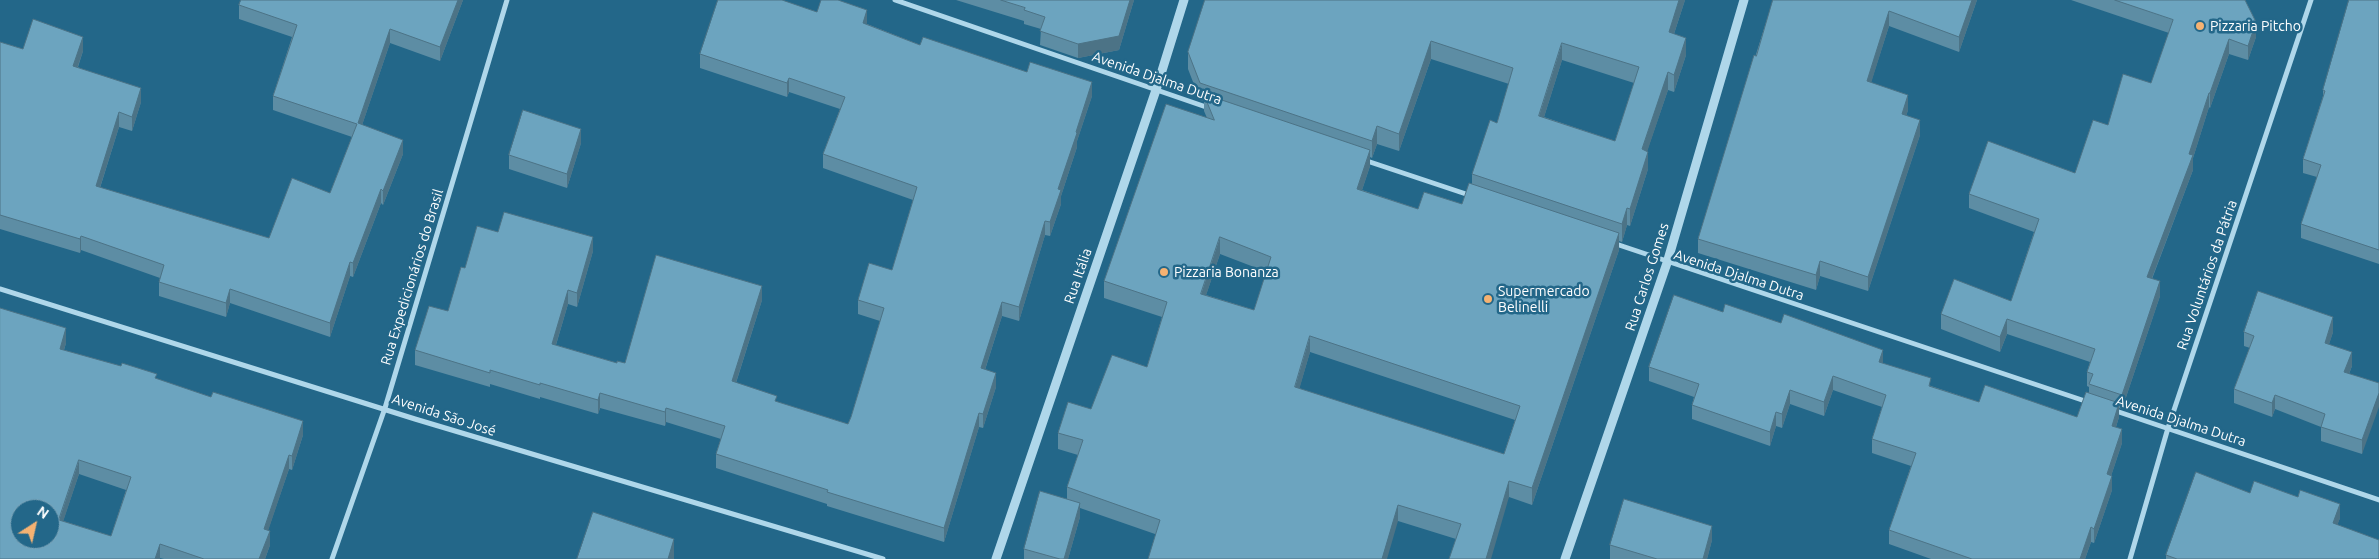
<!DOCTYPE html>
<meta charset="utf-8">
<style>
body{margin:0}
#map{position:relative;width:2379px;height:559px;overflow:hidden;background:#236789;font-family:Ubuntu,sans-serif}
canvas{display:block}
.north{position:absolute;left:10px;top:499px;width:50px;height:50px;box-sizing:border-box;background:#236789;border:1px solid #7ba4b8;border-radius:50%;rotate:35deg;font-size:14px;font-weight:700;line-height:20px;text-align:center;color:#fff}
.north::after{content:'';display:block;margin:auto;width:18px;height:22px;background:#f5b272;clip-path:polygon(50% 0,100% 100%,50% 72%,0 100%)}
</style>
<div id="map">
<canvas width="2379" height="559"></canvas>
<div class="north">N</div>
</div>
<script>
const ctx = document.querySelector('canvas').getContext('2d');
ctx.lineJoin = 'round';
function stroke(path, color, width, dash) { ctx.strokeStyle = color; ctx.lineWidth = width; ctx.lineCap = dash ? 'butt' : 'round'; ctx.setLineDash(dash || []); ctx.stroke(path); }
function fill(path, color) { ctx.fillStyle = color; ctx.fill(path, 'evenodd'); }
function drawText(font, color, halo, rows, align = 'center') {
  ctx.font = font + ' Ubuntu,sans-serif'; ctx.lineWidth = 5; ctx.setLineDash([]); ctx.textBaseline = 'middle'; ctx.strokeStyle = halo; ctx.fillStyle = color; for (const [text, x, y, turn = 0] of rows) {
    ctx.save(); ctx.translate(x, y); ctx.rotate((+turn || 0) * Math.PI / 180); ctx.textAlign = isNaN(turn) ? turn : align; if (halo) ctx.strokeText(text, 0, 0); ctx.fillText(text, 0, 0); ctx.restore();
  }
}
const minor = new Path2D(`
 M895,0l314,108
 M1364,160l108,36
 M1613,243l475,159
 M0,289l415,130 468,140
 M2113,410l266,90
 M332,559l53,-151 122,-408
 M2130,559l38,-131 143,-428`);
const tertiary = new Path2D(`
 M996,559l160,-469 28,-90
 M1565,559l102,-296 77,-263`);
const wall = new Path2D(`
 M463,0l-23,61 -50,-18 -28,82 41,29 -20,51 -2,-2 -28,74 -3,-1 -20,61 -100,-34 -4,14 -67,-21v-14l1,-4 -79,-28 -1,3 -80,-24v-187l23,7 60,2 -5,16 63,35 -9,29 -13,-4 -19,61 169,50 61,-45 22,-56 -79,-27v-14l19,-59 -53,-18v-14z
 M956,0h178l-15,50 -41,8 -38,-13 1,-16 -17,-5v-3z
 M1205,0h480l-11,34 12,21 -12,37 -6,-2 -21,61 1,18 -18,57 -3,-1 -5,17 -3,-1v9l-87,255 -23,-8 -53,42 -58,-18 -243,13 -75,-26v9l-12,42h-44v-10l43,-50v-12l11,-32 -20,-6v-16l33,-24 56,-42 15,-50 -58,-19v-17l103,-163 -3,-7v-10l-4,-1 -12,-31v-17zM1431,59l78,25 -12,39 -25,51v10l-10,20 -44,5 -56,-19 8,-24v-9l2,1 5,-14 22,7zM1562,60l72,23 -19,58 -71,-24zM1220,254l47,18 -13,38 -48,-15zM1310,352l205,68 -11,34 -205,-65z
 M1773,0h204l-18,52 -70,-26 -18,56 37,28 -2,6 14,19 -52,156 -48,-15 -4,14 -118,-37v-14z
 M2071,0h174l11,37 -8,23 -19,-6 -19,54 -1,-1 -16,51v12l-41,109 8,17 -38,113 -3,-1v9l-3,10 6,16 -11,33 1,14 -18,53 -3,-1 -6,17h-154l-42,-15v-14l22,-64 -39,-13v-14l10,-32 -49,-17 -9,26 -34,-12 -8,24 -6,-2 -6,20 -78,-27v-14l2,-8 -45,-16v-14l74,-55 160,51 48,23 48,16 98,15 12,-24v-6l-2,-1v-14l3,-10 -83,-28 -7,18 -59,-23v-15l70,-13 23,-69 -65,-24v-14l106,-21 33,-48 43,-42 18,-50z
 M2379,0v264l-78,-26v-14l16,-47 -14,-4v-14l20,-63v-6z
 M817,12l50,12 53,21 172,51 -15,45v6l-16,49v8l-11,32 -5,-1 -26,86 -17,-5 -17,54 11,17 -13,41 -4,-1 -35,115 -117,-36v-2l-111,-36v-14l5,-15 -55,-17 -1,4 -65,-18 -2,6 -58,-17v2l-50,-15v3l-75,-22v-15l33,-39 17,-43 33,-36 95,19 -16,56 -9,-3 -12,41 61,18h8l137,-63 -26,83 41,19 71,22 3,-7 29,-96 -22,-7v-14l34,-30 21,-70 -90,-32v-14l17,-45 -51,-17 -2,5 -87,-29v-14z
 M581,143l-14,45 -58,-19v-14z
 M0,308l66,35 -2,7 93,29 146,56 -11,35 -3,-1 -21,61 2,15 -5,14h-101l-4,-1v1h-160zM79,474l47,16 -15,46 -48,-15z
 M2244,332h89l-4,12 23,22 -3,8 30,9 -17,71 -41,-13v-14l-46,-18 -3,8 -38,-14v-14l16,-41 -6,-2z
 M2340,518l-3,7 42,34h-213v-4z
 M1712,540l-5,19h-97v-14z`);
const shadedWall = new Path2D(`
 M458,0h5l-23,61v-14z
 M1130,0h4l-15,50 -41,8v-14z
 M1679,0h6l-16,49v-17z
 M1972,0h5l-18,52v-15z
 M867,10v14l-4,-1z
 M1889,11v15l-22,70v-15z
 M2256,22v15l-8,23v-14z
 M390,29v14l-32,94v-14z
 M83,37v14l-10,29v-14z
 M1686,38v17l-12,37v-17z
 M2229,39v15l-19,54v-15z
 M1431,41v18l-32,92v-17z
 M1562,43v17l-23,73v-17z
 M1668,72v18l-26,77v-18z
 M789,78v14l-2,5v-14z
 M1092,82v14l-15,45v6l-16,49v8l-11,32v-14l8,-33z
 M141,88v14l-9,29v-14z
 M2209,93v14l-16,51v12l-46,121v-14l42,-123z
 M1908,95v15l-6,19v-15z
 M119,112v15l-23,73v-14z
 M1920,120v15l-52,156v-14z
 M1377,126v18l-5,14v-17z
 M581,129v14l-14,45v-14z
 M403,140v14l-20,51v-14z
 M1370,150v16l-13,39v-16z
 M1648,152v17l-18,57v-17z
 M381,189v14l-28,74v-14z
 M1627,208v17l-5,17v-18z
 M1045,221v14l-26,86v-14z
 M1619,233v17l-87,255v-17z
 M81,236v14l-1,3v-14z
 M593,237v14l-16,56v-14z
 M1220,237v17l-19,56v-16z
 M1820,261v15l-4,14v-15z
 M350,262v14l-20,61v-14z
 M2160,281v15l-38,113v-14z
 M762,286v14l-30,95v-14z
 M230,289v14l-4,14v-14z
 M568,290v14l-16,54v-14z
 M1002,302v14l-21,66v-14z
 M2333,317v15l-8,25v-14z
 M2007,319v15l-7,18v-15z
 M66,328v15l-6,20v-14z
 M1310,336v16l-15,52v-17z
 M1883,350v14l-4,-2z
 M2352,352v14l-8,20v-14z
 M996,373v14l-13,41v-14z
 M1833,376v14l-9,26v-14z
 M1790,390v14l-8,24v-14z
 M600,393v15l-2,6v-14z
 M2379,393v14l-17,47v-14z
 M2275,395v14l-3,8v-14z
 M2119,403v14l-7,23v-14z
 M666,408v14l-1,4v-14z
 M1776,412v14l-6,20v-14z
 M979,413v14l-35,115v-14z
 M303,421v14l-11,35v-14z
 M2122,429v14l-15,45v-14z
 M289,455v14l-25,74v-14z
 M79,460v14l-20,60v-14z
 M2112,476v14l-18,53v-14z
 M1509,481v16l-18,62h-5z
 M1080,503v14l-12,42h-4z
 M2340,504v14l-7,19v-14z
 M1398,505v16l-11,38h-5z
 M1712,526v14l-5,19h-4z
 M2091,527v15l-6,17h-5z
 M270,531v14l-5,14h-6z
 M674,539v20h-6z
 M160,544v15h-5z`);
const building = new Path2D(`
 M241,0h217l-18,47 -50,-18 -32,94 45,17 -20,51 -2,-2 -28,74 -3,-1 -20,61 -100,-34 -4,14 -67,-21 5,-17 -83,-29 -1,3 -80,-24v-173l23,7 10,-30 50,18 -10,29 68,22 -9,29 -13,-5 -23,74 173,52 23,-60 38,15 27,-69 -84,-28 24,-71 -58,-20z
 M718,0h64l35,12 4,-12h17l29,10 -4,13 57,22 3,-8 104,35 3,-10 62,20 -16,50 1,1 -19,56 3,1 -11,32 -5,-1 -26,86 -17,-5 -21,66 15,5 -13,41 -4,-1 -35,115 -117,-36 1,-2 -112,-36 9,-28 -59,-18 -1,4 -65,-19 -2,7 -58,-17v2l-50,-15v3l-75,-23 14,-44 19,5 13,-44 4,1 12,-42 21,6 6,-20 89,25 -16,56 -9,-3 -16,54 65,19v-2l8,2 31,-108 106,31 -30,95 45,15 -2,5 73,23 3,-7 33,-109 -26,-8 11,-37 23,7 25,-83 -94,-33 22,-57 -56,-19 -2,5 -87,-29z
 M1001,0h129l-11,36 -41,8 -38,-13 5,-14 -21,-7 1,-2z
 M1205,0h474l-10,32 17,6 -12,37 -6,-3 -26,77 6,3 -18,57 -3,-1 -5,16 -150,-50 18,-54 7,3 16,-55 -82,-27 -32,93 -22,-8 -5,15 -172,-58 -12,-31zM1562,43l77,24 -24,74 -76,-25z
 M1773,0h199l-13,37 -70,-26 -22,70 41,14 -6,19 18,6 -52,157 -48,-16 -4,14 -118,-36 56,-184 2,1z
 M2115,0h130l11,22 -8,24 -19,-7 -19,54h-1l-20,61 4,1 -46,122 13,4 -38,114 -33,-11 4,-10 -6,-2 8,-23 -88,-30 -7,18 -59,-23 13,-35 57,22 28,-82 -70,-25 19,-53 87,32 18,-53 15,5 15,-51 28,9 22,-63z
 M2349,0h30v250l-78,-26 20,-59 -18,-6 22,-68 -2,-1z
 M1204,94l166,56 -13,39 61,20 6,-17 38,12 7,-21 150,50 -87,255 -23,-7 -23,78h-37l12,-35 -63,-19 -16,54h-234l12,-39 -93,-33 16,-47 -25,-7 10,-31 23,7 21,-54 35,12 20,-65 -63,-21 62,-177 48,16zM1220,237l51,20 -17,53 -53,-16zM1310,336l210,70 -16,48 -209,-67z
 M523,110l58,19 -14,45 -58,-19z
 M2258,291l75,26 -8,26 27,9 -8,20 35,11v10l-17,47 -41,-13 4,-13 -50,-19 -3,8 -38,-14 20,-53 -10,-4z
 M1674,295l49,17 2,-8 56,19 3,-9 99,36 -4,12 52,16 -2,8 50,16 6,-17 92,32 9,-25 33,11 -7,23 10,3 -15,45 5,2 -18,53 -3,-2 -11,32h-108l-83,-29 27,-77 -44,-14 14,-44 -53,-19 -9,26 -34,-12 -8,24 -6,-2 -6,20 -78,-27 7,-21 -50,-17z
 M0,308l66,20 -6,21 61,17 1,-3 35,11 -2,4 56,19 2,-5 90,29 -11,35 -3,-1 -25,74 6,2 -11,28h-55l-44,-15 -5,15h-155zM79,460l52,17 -20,59 -52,-16zM20,509h30v30h-30z
 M2196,472l54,21 4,-12 44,16 2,-7 40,14 -7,19 46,17v19h-202l-11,-4z
 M1040,491l40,12 -16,56h-4l-36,-10z
 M1624,499l88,27 -9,33h-46l-47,-14z
 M593,512l81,27 -6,20h-91z`);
const markers = [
 [2200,26,5,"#f5b272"],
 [1164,272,5,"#f5b272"],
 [1488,299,5,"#f5b272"]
];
const poiNames = [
 ["Pizzaria Pitcho",2210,26],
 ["Pizzaria Bonanza",1174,272],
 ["Supermercado",1498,291],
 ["Belinelli",1498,307]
];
const streetNames = [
 ["Avenida Djalma Dutra",1157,78,19],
 ["Avenida Djalma Dutra",1739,275,18],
 ["Rua Voluntários da Pátria",2207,275,-71],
 ["Rua Itália",1078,276,-71],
 ["Rua Expedicionários do Brasil",412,277,-73],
 ["Rua Carlos Gomes",1647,277,-72],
 ["Avenida São José",444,415,18],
 ["Avenida Djalma Dutra",2181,421,18]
];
stroke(minor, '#afd7ea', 5);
stroke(tertiary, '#afd7ea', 9);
fill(wall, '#5d8da4');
fill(shadedWall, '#4c7386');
fill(building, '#6ca4bf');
stroke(building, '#4c7386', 1);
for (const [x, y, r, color] of markers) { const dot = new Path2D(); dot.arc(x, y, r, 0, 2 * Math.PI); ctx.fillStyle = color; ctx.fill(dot); stroke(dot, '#236789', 2); }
drawText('14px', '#fff', '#236789', poiNames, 'left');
drawText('14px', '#fff', '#236789', streetNames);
</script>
